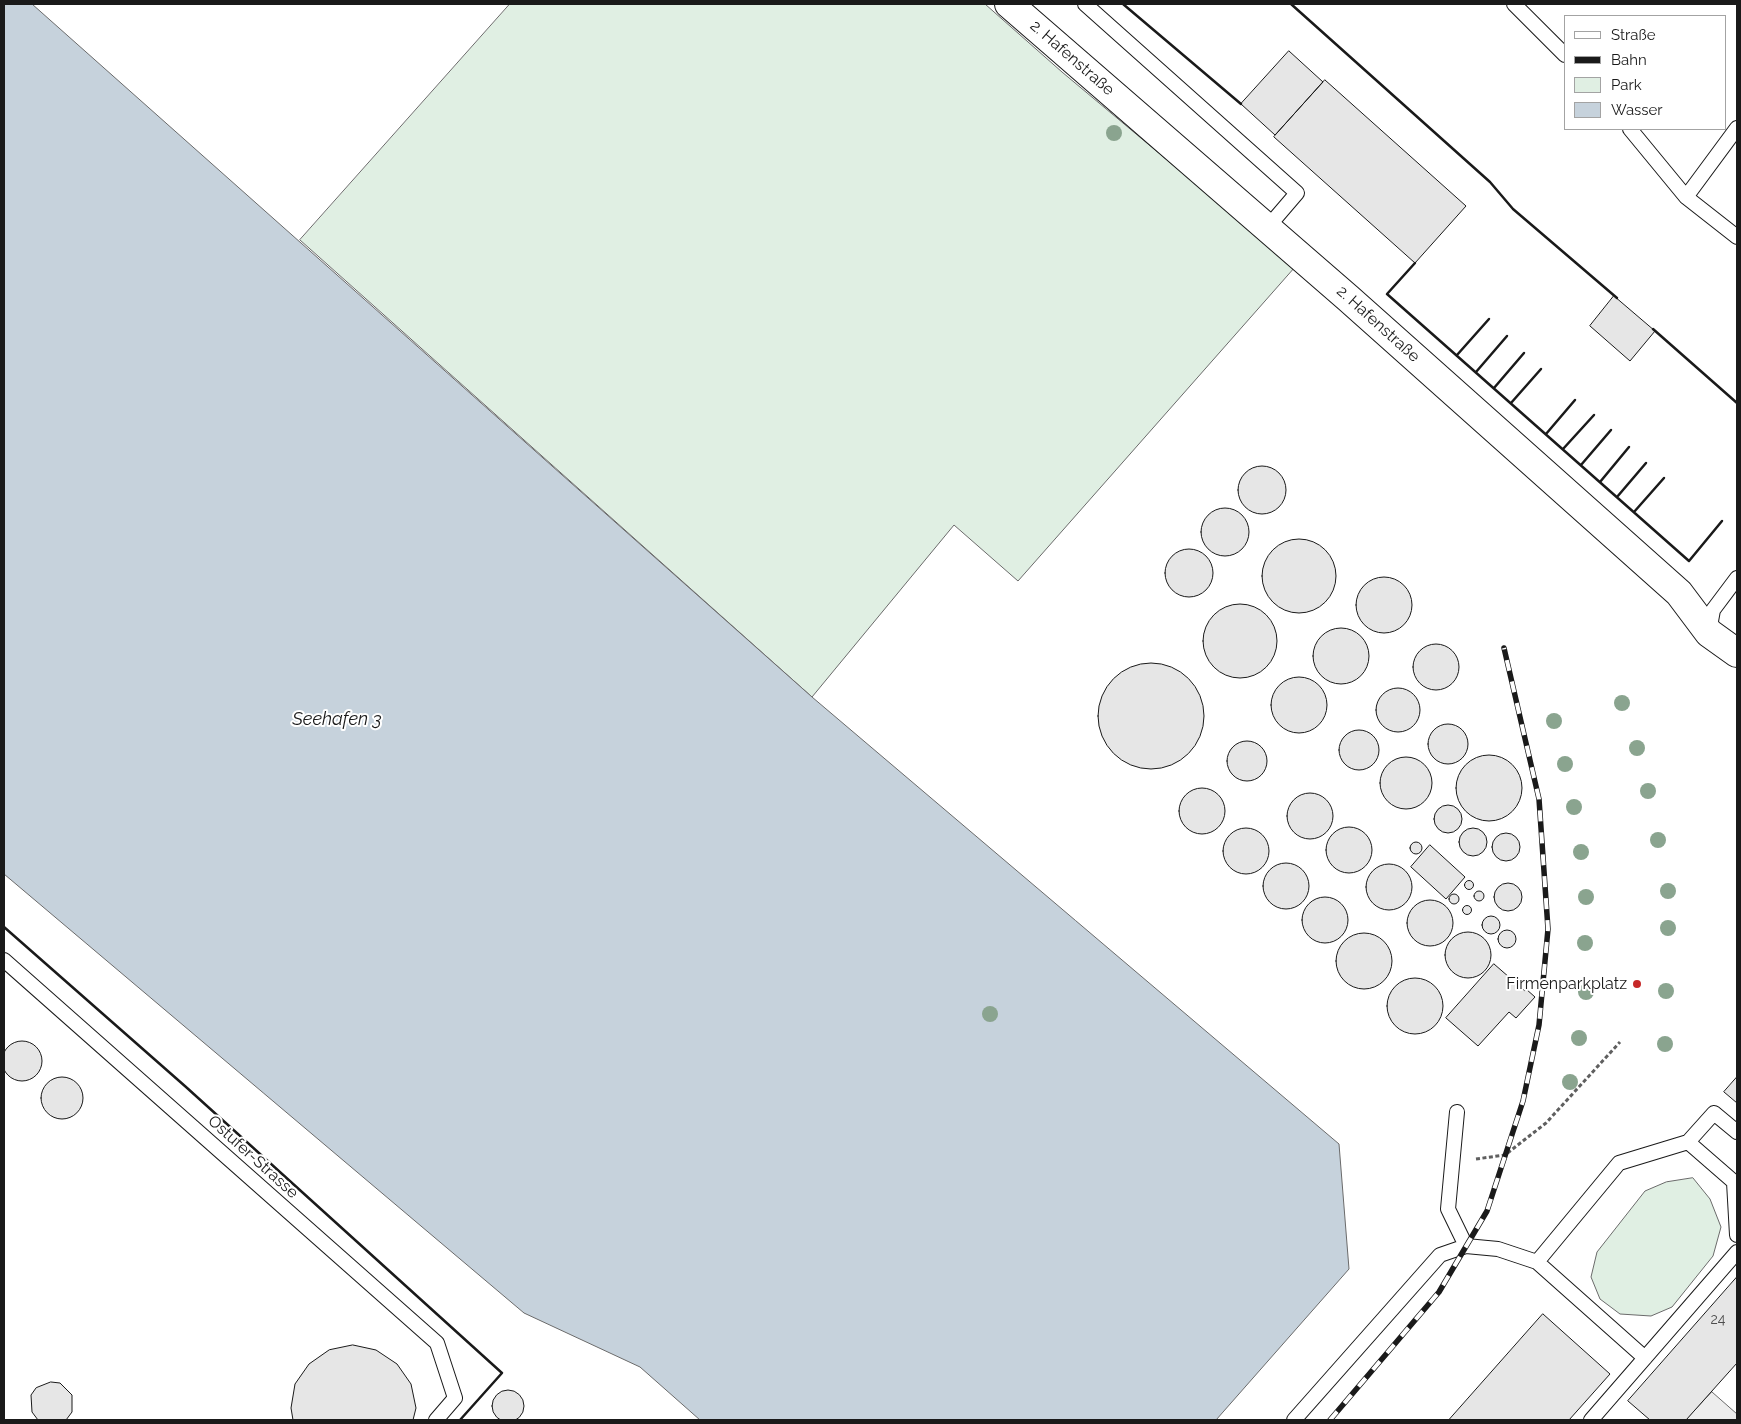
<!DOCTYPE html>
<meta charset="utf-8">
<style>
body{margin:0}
#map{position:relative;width:1741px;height:1424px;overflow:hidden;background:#fff;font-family:Raleway,sans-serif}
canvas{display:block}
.frame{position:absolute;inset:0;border:5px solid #1a1a1a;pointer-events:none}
.legend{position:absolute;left:1564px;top:15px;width:162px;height:115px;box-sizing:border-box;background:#fff;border:1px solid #a3a3a3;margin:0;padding:6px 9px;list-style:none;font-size:15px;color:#1a1a1a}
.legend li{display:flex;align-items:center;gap:10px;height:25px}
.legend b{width:25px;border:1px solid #a3a3a3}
</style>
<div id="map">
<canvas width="1741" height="1424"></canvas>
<div class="frame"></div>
<ul class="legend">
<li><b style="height:6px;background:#fff"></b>Straße</li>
<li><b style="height:6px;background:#1a1a1a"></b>Bahn</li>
<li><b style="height:14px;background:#e0efe3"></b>Park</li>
<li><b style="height:14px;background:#c6d2dc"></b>Wasser</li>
</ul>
</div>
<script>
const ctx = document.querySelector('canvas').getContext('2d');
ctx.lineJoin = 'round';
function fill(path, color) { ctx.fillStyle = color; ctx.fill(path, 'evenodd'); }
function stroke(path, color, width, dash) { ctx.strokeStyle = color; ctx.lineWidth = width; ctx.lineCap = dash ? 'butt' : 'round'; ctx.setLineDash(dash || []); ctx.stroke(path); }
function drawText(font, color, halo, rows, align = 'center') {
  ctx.font = font + ' Raleway,sans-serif'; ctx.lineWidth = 4; ctx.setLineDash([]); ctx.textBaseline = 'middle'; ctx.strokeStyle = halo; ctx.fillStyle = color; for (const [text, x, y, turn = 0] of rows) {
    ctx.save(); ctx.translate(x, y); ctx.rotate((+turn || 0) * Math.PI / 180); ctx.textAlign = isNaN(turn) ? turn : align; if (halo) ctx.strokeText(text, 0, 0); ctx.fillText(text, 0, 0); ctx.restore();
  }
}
const green = new Path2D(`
 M510,4h475l77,68 233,195 -277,314 -64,-56 -142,172 -512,-457z
 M1693,1178l17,21 11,28 -8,29 -41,51 -21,9 -31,-2 -20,-15 -9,-22 6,-25 48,-61 21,-9z`);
const parking = new Path2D(`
 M1712,1392l25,22v6h-51z`);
const water = new Path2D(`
 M4,4h28l780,693 527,447 10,125 -133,151h-516l-60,-53 -116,-54 -520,-439z`);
const building = new Path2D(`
 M1289,51l34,31 -48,53 -34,-31z
 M1325,80l141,126 -51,57 -141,-126z
 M1614,296l41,35 -25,30 -40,-35z
 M1238 490a24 24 0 1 1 48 0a24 24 0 1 1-48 0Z
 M1201 532a24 24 0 1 1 48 0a24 24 0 1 1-48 0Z
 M1262 576a37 37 0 1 1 74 0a37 37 0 1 1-74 0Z
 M1165 573a24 24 0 1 1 48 0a24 24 0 1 1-48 0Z
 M1356 605a28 28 0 1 1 56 0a28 28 0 1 1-56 0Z
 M1203 641a37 37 0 1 1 74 0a37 37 0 1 1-74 0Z
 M1313 656a28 28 0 1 1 56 0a28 28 0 1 1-56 0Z
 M1413 667a23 23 0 1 1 46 0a23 23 0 1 1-46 0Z
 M1098 716a53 53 0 1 1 106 0a53 53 0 1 1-106 0Z
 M1271 705a28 28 0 1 1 56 0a28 28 0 1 1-56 0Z
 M1376 710a22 22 0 1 1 44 0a22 22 0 1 1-44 0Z
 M1428 744a20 20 0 1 1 40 0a20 20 0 1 1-40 0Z
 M1339 750a20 20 0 1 1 40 0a20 20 0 1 1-40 0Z
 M1227 761a20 20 0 1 1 40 0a20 20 0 1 1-40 0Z
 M1456 788a33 33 0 1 1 66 0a33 33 0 1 1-66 0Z
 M1380 783a26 26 0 1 1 52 0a26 26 0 1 1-52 0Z
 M1179 811a23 23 0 1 1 46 0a23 23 0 1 1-46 0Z
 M1287 816a23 23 0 1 1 46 0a23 23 0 1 1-46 0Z
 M1434 819a14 14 0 1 1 28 0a14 14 0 1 1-28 0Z
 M1326 850a23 23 0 1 1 46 0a23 23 0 1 1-46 0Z
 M1459 842a14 14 0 1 1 28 0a14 14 0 1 1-28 0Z
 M1223 851a23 23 0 1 1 46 0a23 23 0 1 1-46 0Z
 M1492 847a14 14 0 1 1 28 0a14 14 0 1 1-28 0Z
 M1410 848a6 6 0 1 1 12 0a6 6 0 1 1-12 0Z
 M1430,845l35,32 -19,22 -35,-32z
 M1263 886a23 23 0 1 1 46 0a23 23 0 1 1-46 0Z
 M1366 887a23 23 0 1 1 46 0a23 23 0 1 1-46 0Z
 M1464.5 885a4.5 4.5 0 1 1 9 0a4.5 4.5 0 1 1-9 0Z
 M1494 897a14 14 0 1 1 28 0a14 14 0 1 1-28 0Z
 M1474 896a5 5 0 1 1 10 0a5 5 0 1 1-10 0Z
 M1449 899a5 5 0 1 1 10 0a5 5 0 1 1-10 0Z
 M1302 920a23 23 0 1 1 46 0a23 23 0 1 1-46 0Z
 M1407 923a23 23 0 1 1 46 0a23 23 0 1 1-46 0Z
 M1462.5 910a4.5 4.5 0 1 1 9 0a4.5 4.5 0 1 1-9 0Z
 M1482 925a9 9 0 1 1 18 0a9 9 0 1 1-18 0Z
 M1498 939a9 9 0 1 1 18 0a9 9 0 1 1-18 0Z
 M1445 955a23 23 0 1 1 46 0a23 23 0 1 1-46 0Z
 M1336 961a28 28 0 1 1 56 0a28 28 0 1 1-56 0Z
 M1494,964l31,27 1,-2 9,8 -19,21 -7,-6 -31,34 -32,-28z
 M1387 1006a28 28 0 1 1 56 0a28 28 0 1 1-56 0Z
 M2 1061a20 20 0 1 1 40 0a20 20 0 1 1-40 0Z
 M1737,1077v26l-13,-11z
 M41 1098a21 21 0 1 1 42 0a21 21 0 1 1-42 0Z
 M1737,1277v86l-51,57h-36l-22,-19z
 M1543,1314l67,60 -41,46h-120z
 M353,1345l23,5 21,14 14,20 5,24 -3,12h-120l-2,-12 4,-24 14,-20 20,-14z
 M51,1382l9,1 12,12v17l-6,8h-28l-6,-8 -1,-17 5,-7z
 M492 1406a16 16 0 1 1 32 0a16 16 0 1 1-32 0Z`);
const path = new Path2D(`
 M1476,1159l29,-4 41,-32 74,-81`);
const lane = new Path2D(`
 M1085,4l212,189 -30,35
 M1514,4l51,51
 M1630,129l56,68 51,40
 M1686,197l51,-69
 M1709,632l4,-22 24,-32
 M4,960l433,383 18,55 -19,22
 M1457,1112l-9,97 18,37
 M1688,1142l46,40 3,53
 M1537,1262l108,96
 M1294,1420l146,-165 26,-9 32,3 39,13 82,-99 69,-21 26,-29 23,19
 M1591,1420l146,-168`);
const street = new Path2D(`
 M1009,4l339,294 331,295 30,40 28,20`);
const rail = new Path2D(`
 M1330,1420l109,-128 48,-81 36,-110 16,-76 9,-96 -9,-130 -35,-151`);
const wall = new Path2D(`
 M1123,4l118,100
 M1291,4l199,178 23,27 104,89
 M1415,263l-28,31 302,267 33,-40
 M1653,329l84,74
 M1457,355l32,-36
 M1476,372l31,-36
 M1494,388l30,-35
 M1511,403l30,-34
 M1546,434l29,-34
 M1563,449l31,-34
 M1581,465l30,-35
 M1600,482l29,-35
 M1617,497l29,-34
 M1634,512l30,-34
 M4,927l182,160 316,286 -42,47`);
const trees = [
 [1114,133],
 [1622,703],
 [1554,721],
 [1637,748],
 [1565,764],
 [1648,791],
 [1574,807],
 [1658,840],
 [1581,852],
 [1668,891],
 [1586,897],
 [1668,928],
 [1585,943],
 [1666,991],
 [1586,992],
 [990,1014],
 [1579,1038],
 [1665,1044],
 [1570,1082]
];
const markers = [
 [1637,984,5,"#c62828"]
];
const numberNames = [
 ["24",1718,1320]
];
const streetNames = [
 ["2. Hafenstraße",1072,58,41],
 ["2. Hafenstraße",1378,324,42],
 ["Ostufer-Strasse",253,1157,42]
];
const poiNames = [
 ["Firmenparkplatz",1627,984]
];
const waterNames = [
 ["Seehafen 3",337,720]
];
fill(green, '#e0efe3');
stroke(green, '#6a6a6a', 1);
fill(parking, '#ededed');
stroke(parking, '#6a6a6a', 1);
fill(water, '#c6d2dc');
stroke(water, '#6a6a6a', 1);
fill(building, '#e6e6e6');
stroke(building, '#1a1a1a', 1);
stroke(lane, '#1a1a1a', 16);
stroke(street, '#1a1a1a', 30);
stroke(path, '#5f5f5f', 3, [4, 2.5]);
stroke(lane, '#fff', 14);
stroke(street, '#fff', 28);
stroke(rail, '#1a1a1a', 5.5);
stroke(rail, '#fff', 4, [11]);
stroke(wall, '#1a1a1a', 2.5);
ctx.fillStyle = '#8aa48f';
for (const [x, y] of trees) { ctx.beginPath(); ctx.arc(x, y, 8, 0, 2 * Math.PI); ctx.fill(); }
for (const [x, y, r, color] of markers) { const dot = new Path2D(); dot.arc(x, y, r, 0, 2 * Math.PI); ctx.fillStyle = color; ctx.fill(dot); stroke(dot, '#fff', 2); }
drawText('14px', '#4d4d4d', null, numberNames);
drawText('16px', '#1a1a1a', '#fff', streetNames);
drawText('16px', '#1a1a1a', '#fff', poiNames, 'right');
drawText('italic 18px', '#1a1a1a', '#fff', waterNames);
</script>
